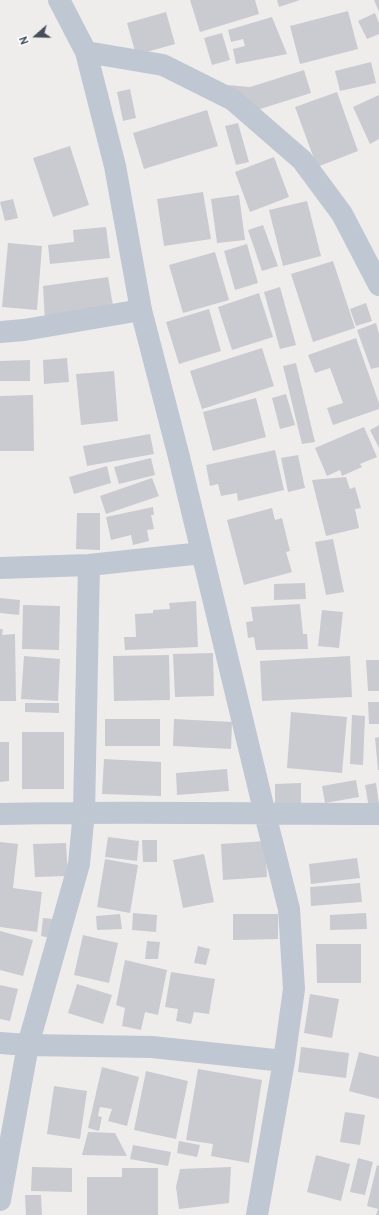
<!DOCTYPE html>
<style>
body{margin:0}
#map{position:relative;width:379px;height:1215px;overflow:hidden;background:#efecec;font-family:Overpass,sans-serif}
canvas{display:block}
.north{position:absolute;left:16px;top:16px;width:40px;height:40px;-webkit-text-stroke:3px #fff;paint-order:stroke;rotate:250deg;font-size:11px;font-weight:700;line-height:16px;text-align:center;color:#454e59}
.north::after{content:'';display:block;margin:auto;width:14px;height:18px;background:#454e59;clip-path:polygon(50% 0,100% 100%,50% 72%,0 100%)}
</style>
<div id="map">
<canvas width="379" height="1215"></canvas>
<div class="north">N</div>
</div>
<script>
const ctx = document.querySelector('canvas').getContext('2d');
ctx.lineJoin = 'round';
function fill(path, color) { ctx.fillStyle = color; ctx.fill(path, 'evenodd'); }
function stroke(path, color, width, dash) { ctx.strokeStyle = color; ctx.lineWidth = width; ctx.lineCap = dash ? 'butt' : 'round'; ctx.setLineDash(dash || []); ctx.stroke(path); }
const building = new Path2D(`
 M190,0h65l4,14 -59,18z
 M277,0h23l-21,7z
 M374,0h5v12z
 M348,11l10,38 -58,15 -10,-38z
 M166,12l9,32 -39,11 -9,-32z
 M375,13l4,10v11l-12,5 -9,-18z
 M272,17l15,37 -51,10 -3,-15 12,-3 -2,-7 -12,3 -3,-12z
 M222,33l8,27 -18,5 -8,-27z
 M371,62l5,21 -36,8 -5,-20z
 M304,70l7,23 -54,17 -29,-25 22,2z
 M130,89l6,29 -13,3 -6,-29z
 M337,92l21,59 -41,16 -22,-60z
 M379,95v44l-9,5 -17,-37z
 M207,110l11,36 -74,23 -11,-36z
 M238,123l11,39 -13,3 -11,-39z
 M70,146l19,59 -36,12 -20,-59z
 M274,157l15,40 -39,15 -15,-40z
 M203,192l8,47 -47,7 -7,-47z
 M239,195l6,45 -28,3 -6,-44z
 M13,199l5,19 -13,3 -5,-19z
 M307,201l14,55 -38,10 -14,-56z
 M263,225l15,41 -16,5 -14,-41z
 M106,227l4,31 -60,6 -2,-19 26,-3 -1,-12z
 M8,243l34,3 -5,64 -35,-3z
 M247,244l11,39 -23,7 -11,-39z
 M215,252l14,48 -46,13 -14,-48z
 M333,261l22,67 -42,14 -22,-68z
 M108,277l6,34 -69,11 -2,-36z
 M280,287l16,58 -16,4 -16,-57z
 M259,293l14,44 -41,13 -14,-43z
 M366,303l6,18 -16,5 -6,-17z
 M209,309l12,42 -42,13 -13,-42z
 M376,323l3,11v33l-8,2 -14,-39z
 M356,338l23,65v6l-46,16 -6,-17 16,-5 -13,-35 -15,5 -7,-18z
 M262,348l12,38 -72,23 -12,-38z
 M67,358l2,24 -25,2 -1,-24z
 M30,360v21h-30v-20z
 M296,363l19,79 -13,2 -19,-78z
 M114,371l4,50 -37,4 -5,-51z
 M286,394l9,31 -15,4 -8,-31z
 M33,395l1,56h-34v-55z
 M256,398l10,39 -53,14 -10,-39z
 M379,425v23l-9,-18z
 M364,427l13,30 -17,7 2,3 -20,9 -2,-6 -13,6 -12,-28z
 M150,434l4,20 -67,12 -4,-20z
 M275,450l9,40 -46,11 -1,-8 -16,3 -3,-12 -8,2 -4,-21z
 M298,455l7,33 -17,4 -7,-34z
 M151,458l4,17 -36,9 -5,-17z
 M107,466l4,17 -37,11 -5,-17z
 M346,477l4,12 5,-2 6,21 -6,1 4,19 -33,8 -14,-56z
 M152,478l7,18 -53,18 -6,-18z
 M153,507l1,8h-3l3,14 -7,1 2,11 -16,4 -2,-10 -20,5 -5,-23z
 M272,508l3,12 7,-2 8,33 -4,1 6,20 -48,13 -17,-65z
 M77,513h23v37l-24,-1z
 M333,539l11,53 -18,3 -11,-53z
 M305,583l1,16 -32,1v-16z
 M0,598l20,2 -1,15 -19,-2z
 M196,601l2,46 -73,3 -1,-13h12l-1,-23 18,-1v-3l17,-1 -1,-6z
 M300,604l3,30h4l1,15 -52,1 -2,-13 -6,1 -2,-16 7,-1 -2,-14z
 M23,605l37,1 -1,44 -37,-1z
 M322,610l21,2 -4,36 -21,-2z
 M0,629h3l-1,6 13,-1 1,67h-16z
 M213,653l1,43 -39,1 -2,-43z
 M169,655l1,45 -56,1 -1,-45z
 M24,656l36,3 -2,42 -37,-2z
 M350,656l2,41 -90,4 -2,-40z
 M366,660h13v31h-11z
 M368,702h11v22h-10z
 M25,703h34v10l-34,-1z
 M291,712l56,5 -5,56 -55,-5z
 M352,715l13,1 -2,49 -13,-1z
 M105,719h55v27h-55z
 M174,719l58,3 -1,27 -58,-3z
 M22,732h42v57h-42z
 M379,737v33h-1l-3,-32z
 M0,742h9v39l-9,1z
 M104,759l57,3v34l-59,-2z
 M227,769l2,22 -52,4 -1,-22z
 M356,780l3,17 -34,6 -3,-17z
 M301,783v25h-26v-24z
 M376,783l3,21 -10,4 -4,-23z
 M108,837l31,4 -2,20 -32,-4z
 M142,840h15v22h-14z
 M265,841l2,36 -44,3 -2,-36z
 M0,842l18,2 -5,44 29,4 -5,40 -37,-5z
 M66,843l2,33 -33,1 -2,-33z
 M204,854l10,48 -31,6 -10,-48z
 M357,858l3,20 -49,6 -2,-20z
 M105,859l33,6 -8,48 -33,-6z
 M360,883l2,19 -51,4 -1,-19z
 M133,913l24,2 -1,17 -24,-2z
 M366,913l1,16 -37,1v-15z
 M120,914l2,15 -25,1 -1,-14z
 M233,914h45v25l-45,1z
 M43,918l10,1 -2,19 -10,-2z
 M0,931l33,9 -10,36 -23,-6z
 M83,935l35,8 -9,40 -35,-8z
 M147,941l13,1 -2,17h-13z
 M316,944h45v39h-44z
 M198,946l12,3 -4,16 -12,-2z
 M125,960l42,10 -9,45 -13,-3 -4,18 -19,-4 3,-18 -9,-3z
 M171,972l44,7 -6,35 -15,-2 -3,12 -15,-3 2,-12 -13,-2z
 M77,984l35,11 -9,29 -35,-11z
 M0,985l18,4 -8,32 -10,-2z
 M310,994l29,5 -7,39 -28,-5z
 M301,1047l48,6 -3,25 -48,-6z
 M359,1052l20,5v42l-30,-8z
 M102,1067l37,10 -12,49 -19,-5 4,-12 -12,-2 -2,9 4,1 -3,14 -11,-3z
 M198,1069l64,11 -13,83 -38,-7 2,-12 -27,-4z
 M146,1071l42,10 -12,58 -42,-9z
 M54,1086l33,5 -7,48 -33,-5z
 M345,1112l20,3 -5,30 -20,-3z
 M88,1132l27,1 12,23 -45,-1z
 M179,1141l21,4 -3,12 -20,-4z
 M133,1145l38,7 -3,14 -38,-7z
 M316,1155l34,9 -9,37 -34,-9z
 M358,1158l15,4 -8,33 -15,-3z
 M377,1165l2,1v49h-3l2,-6 -11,-3z
 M32,1167l40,1v24l-41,-1z
 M231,1167l-2,36 -50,6 -3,-22 4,-18z
 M122,1168h36v47h-71v-38h35z
 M25,1195h16l1,20h-16z`);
const minor = new Path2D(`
 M59,0l27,52 29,114 26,144 38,147 86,357 24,95 5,80 -10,72 -27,154
 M86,52l77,13 70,35 69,60 40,54 37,71
 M0,332l24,-2 117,-20
 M0,568l89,-3 113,-12
 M0,814c126,-3 253,0 379,0
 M0,1043l28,2 124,2 132,14
 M0,1200l28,-155 51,-181 5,-52 5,-247`);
fill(building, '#c9cbd1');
stroke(minor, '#bfc7d2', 22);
</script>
